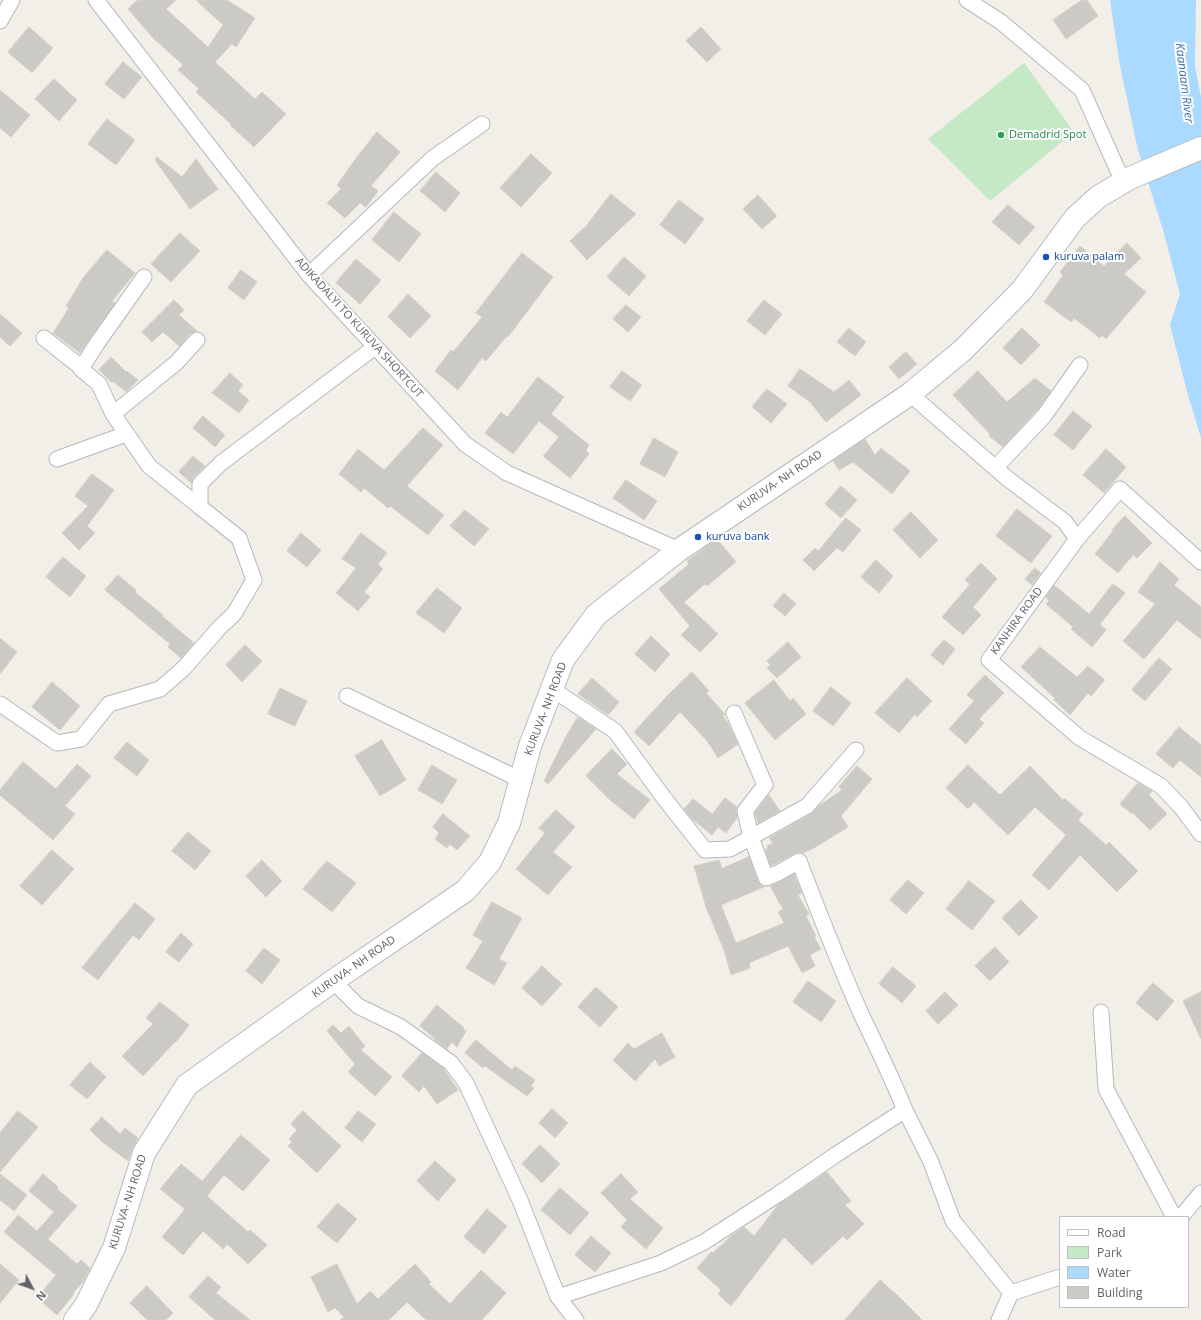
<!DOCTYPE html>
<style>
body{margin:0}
#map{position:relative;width:1201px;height:1320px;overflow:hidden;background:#f1efe8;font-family:"Open Sans",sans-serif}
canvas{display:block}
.legend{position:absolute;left:1059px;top:1216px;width:130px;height:92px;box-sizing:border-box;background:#fff;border:1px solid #bfc1c3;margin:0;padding:5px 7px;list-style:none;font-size:12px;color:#5f6368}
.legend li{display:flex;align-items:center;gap:8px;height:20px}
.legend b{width:20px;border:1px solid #bfc1c3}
.north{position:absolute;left:12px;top:1268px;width:40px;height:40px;-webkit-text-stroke:3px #fff;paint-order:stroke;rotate:131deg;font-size:11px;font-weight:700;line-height:16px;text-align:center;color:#5f6368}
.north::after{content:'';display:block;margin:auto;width:14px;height:18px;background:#5f6368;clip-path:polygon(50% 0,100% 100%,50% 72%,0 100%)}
</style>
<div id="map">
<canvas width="1201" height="1320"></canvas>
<ul class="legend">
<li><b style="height:5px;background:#fff"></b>Road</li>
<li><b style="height:11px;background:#c5e8c5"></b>Park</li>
<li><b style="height:11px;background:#aadaff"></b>Water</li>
<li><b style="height:11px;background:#cccac5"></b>Building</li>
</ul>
<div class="north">N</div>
</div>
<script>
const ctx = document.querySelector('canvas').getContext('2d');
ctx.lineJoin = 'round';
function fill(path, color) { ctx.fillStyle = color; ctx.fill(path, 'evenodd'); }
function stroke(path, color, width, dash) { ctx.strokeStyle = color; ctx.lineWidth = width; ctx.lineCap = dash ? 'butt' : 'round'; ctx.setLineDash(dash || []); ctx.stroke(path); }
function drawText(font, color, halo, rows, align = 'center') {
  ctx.font = font + ' "Open Sans",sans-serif'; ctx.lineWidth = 4; ctx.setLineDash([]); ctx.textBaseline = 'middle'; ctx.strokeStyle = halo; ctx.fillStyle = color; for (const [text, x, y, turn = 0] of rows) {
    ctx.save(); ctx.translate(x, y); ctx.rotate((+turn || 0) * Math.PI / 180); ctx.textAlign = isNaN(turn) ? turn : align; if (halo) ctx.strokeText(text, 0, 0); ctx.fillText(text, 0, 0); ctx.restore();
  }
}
const green = new Path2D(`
 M1024,63l50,69 -84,69 -62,-62z`);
const water = new Path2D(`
 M1110,0h86l-1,66 6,32v340l-13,-43 -18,-70 10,-31 -17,-64 -25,-80 -18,-84z`);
const building = new Path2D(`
 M138,0h38l-10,9 42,38 15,-22 -27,-25h31l28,18 -19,29 -4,-3 -17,18 40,37 7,-7 24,22 -32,33 -24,-22 1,-1 -35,-32 3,-3 -21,-19 5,-5 -29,-26 -26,-30z
 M1082,0h5l11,16 -32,23 -13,-19z
 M29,27l24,21 -21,25 -24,-21z
 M701,27l20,22 -14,13 -21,-21z
 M123,62l19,15 -18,22 -19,-15z
 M54,79l23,21 -18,21 -24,-22z
 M0,90l30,25 -19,22 -11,-9z
 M107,119l28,21 -19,25 -28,-21z
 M377,132l23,20 -29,34 7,5 -12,16 -6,-4 -15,15 -18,-15 14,-14 -4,-4 20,-28z
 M531,154l21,19 -31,34 -21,-19z
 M157,157l25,20 14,-18 22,30 -28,20 -35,-49z
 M436,172l24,21 -15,19 -25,-21z
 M611,194l25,20 -49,46 -17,-19 16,-15z
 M758,195l19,21 -15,13 -19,-20z
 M679,200l25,19 -19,25 -25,-19z
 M1008,205l27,22 -16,18 -27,-23z
 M394,212l27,22 -22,28 -27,-22z
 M180,233l20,18 -29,31 -20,-18z
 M1127,243l14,15 -17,16 22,18 -40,47 -4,-4 -2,3 -26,-20 -3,4 -27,-20 19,-27 -3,-3 20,-26 24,20z
 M107,250l28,23 -23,28 3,2 -35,50 -27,-20 16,-25 -3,-2 17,-28z
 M522,253l31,24 -45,60 -1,-1 -21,25 -4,-3 -24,32 -23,-19 16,-21 2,2 29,-35 -6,-4z
 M624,257l22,19 -17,20 -22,-19z
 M356,259l25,21 -21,24 -24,-21z
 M241,270l16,12 -13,18 -16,-12z
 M408,294l23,22 -21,22 -22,-21z
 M174,300l10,10 -5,5 18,16 -7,3 -11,12 -16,-14 -11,10 -10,-10z
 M764,300l18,14 -17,21 -18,-14z
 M626,305l15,12 -13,15 -15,-13z
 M0,314l22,19 -12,13 -10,-9z
 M849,328l17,14 -11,14 -18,-14z
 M1022,328l18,17 -19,20 -18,-17z
 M906,352l11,12 -18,15 -10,-12z
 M111,357l15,15 1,-1 11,9 -12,12 -13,-11 -1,2 -13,-13z
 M800,369l34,23 15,-12 12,15 -35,27 -16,-20 -22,-16z
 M622,371l20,14 -12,16 -20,-14z
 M978,371l29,31 28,-24 16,13 -13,18 -35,38 -14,-11 1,-2 -37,-39z
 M230,373l13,12 -5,6 11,9 -10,13 -27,-20z
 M538,377l26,20 -13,17 38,31 -3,6 3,3 -19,24 -27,-22 16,-19 -20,-16 -26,33 -28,-21 16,-21 6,5z
 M767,389l20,15 -16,19 -19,-16z
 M1073,411l19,15 -19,24 -19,-15z
 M203,416l22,19 -10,12 -22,-19z
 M423,428l20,17 -36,41 37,29 -16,20 -38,-29 -2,2 -24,-20 -3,4 -22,-18 19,-25 26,21z
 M654,438l24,14 -13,25 -25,-13z
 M865,439l10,16 6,-7 29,23 -18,23 -39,-32 -14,8 -6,-9z
 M1106,449l20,18 -22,26 -21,-18z
 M193,456l12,10 -12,12 -2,5 -12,-11z
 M92,474l22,16 -27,36 8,7 -16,17 -17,-17 26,-27 -13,-10z
 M626,480l31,21 -13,19 -31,-22z
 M841,486l16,14 -16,18 -16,-14z
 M1017,509l35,27 -21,27 -35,-27z
 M465,510l24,19 -15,17 -24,-20z
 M911,512l27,28 -18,18 -27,-28z
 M1125,516l27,27 -15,15 -4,-3 -15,18 -23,-19 18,-23 -1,-1z
 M846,518l15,12 -18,22 -6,-4 -23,23 -11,-11 12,-12 3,3z
 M301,533l20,17 -14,17 -20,-16z
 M361,533l26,20 -9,11 5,5 -19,23 6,5 -12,14 -22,-18 20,-25 -14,-9z
 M717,539l19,23 -29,24 -2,-2 -21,18 34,32 -18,18 -19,-17 9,-9 -31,-37 30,-25 -2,-3z
 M63,557l23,19 -16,21 -24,-20z
 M876,560l17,16 -14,17 -18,-16z
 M1160,562l19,17 -5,6 27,22v32l-24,-19 -33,39 -21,-18 32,-37 -17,-12z
 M981,563l16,16 -24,28 8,8 -18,20 -21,-18 28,-33 -5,-4z
 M1035,568l6,5 -9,12 -7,-6z
 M118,575l18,15 -1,2 28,23 -1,1 32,27 -13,15 -13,-11 2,-3 -65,-54z
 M1113,584l12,9 -25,31 6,6 -14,17 -21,-18 2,-2 -27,-23 3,-3 -3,-4 8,-12 35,29z
 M437,588l25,20 -18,25 -28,-20z
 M784,593l12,11 -11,12 -12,-10z
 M651,636l19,18 -15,18 -20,-18z
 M0,638l17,14 -17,22z
 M944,640l11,9 -12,16 -12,-10z
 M788,642l13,15 -24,21 -10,-10 3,-3 -3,-4z
 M245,645l17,16 -20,21 -16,-17z
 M1040,647l37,30 11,-11 17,14 -14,16 -3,-3 -18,22 -16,-15 1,-2 -34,-31z
 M1159,658l13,11 -27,32 -13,-11z
 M692,672l17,19 -3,2 19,21 -2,1 6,10 9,19 -20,14 -10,-16 -28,-30 -31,34 -15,-14 33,-36z
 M985,675l19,18 -25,26 5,4 -18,21 -17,-15 25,-28 -7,-6z
 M592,678l27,24 -11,13 -30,-21z
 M907,678l25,23 -15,16 -2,-3 -16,19 -24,-20z
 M774,680l16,21 3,-3 13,16 -31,26 -30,-37z
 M52,682l28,24 -20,24 -28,-23z
 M831,687l20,16 -18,23 -20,-15z
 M280,688l27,13 -12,25 -27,-12z
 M578,717l18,12 -48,55 -4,-3 21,-43z
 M1179,727l22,18v32l-21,-17 -7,8 -17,-14z
 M382,740l24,40 -26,16 -25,-40z
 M127,742l22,18 -12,16 -23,-18z
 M612,749l15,15 -10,10 33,26 -16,19 -24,-19 -24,-24z
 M23,762l33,27 21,-25 14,12 -26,30 10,8 -22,26 -53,-45v-5z
 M432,765l25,15 -15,24 -24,-14z
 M968,765l32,30 30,-29 33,34 1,-2 19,16 -5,6 28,25 3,-3 29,29 -21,21 -37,-37 -31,35 -17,-15 34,-40 -31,-28 -27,28 -34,-33 -6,7 -22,-21z
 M857,766l15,13 -31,37 7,11 -34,21 -11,5 -4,-1 -4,1 -24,13 -6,-16 3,-2 -1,-2 6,-3 -4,-5 42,-24 9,-9 22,-15 -3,-3z
 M1138,783l14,8 -3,4 18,19 -17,16 -17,-17 -1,1 -12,-10z
 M769,795l11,16 -22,12 -3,-10z
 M725,798l12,9v11l-11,15 -8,-6 -6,8 -19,-15 -9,-11 9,-10 19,15z
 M556,810l19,17 -22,25 19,15 -24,28 -32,-26 29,-36 -6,-5z
 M443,814l27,22 -13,14 -7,-6 -3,4 -12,-9 4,-6 -6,-6z
 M188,832l23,19 -16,19 -23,-19z
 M52,850l22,19 -32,36 -22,-19z
 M749,857l9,24 2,4 4,2 -43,18 15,38 48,-20 -6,-11 5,-3 -13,-23 24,-12 8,19 -4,2 11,19 -3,2 10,20 -2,1 7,12 -11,6 5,11 -13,7 -14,-27 -39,17 1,5 -19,7 -7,-25 -18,-43 -12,-41 25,-6 3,8z
 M262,860l20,21 -16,16 -20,-21z
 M327,861l29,22 -24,29 -29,-23z
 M908,880l16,13 -18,21 -16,-14z
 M969,881l26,20 -23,29 -26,-21z
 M1021,900l17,17 -19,19 -17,-18z
 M492,902l30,16 -23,41 8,4 -13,22 -28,-17 17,-27 -10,-6z
 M135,903l20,16 -16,21 -6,-5 -35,45 -16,-12z
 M181,933l12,11 -14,18 -13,-10z
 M995,947l14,15 -19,19 -15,-15z
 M264,948l16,12 -18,24 -16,-13z
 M542,966l20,18 -20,22 -20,-18z
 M893,967l23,19 -14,17 -23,-19z
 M808,981l28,20 -15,21 -28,-20z
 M1153,983l21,18 -17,20 -21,-18z
 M596,987l22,20 -18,20 -22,-20z
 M945,992l13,13 -20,19 -12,-13z
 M1201,992v47l-18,-38z
 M160,1002l29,23 -13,17h-1l-32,34 -21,-20 31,-32 -7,-6z
 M437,1005l27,23 -1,1 3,2 -9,16 -5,-5 -5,7 -12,-9v-1l-15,-13z
 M333,1025l8,8 8,-7 16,20 -4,4 31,27 -17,19 -27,-24 7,-8 -28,-33z
 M662,1033l13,24 -16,9 -4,-7 -20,22 -22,-21 15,-17 6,6z
 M476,1040l36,30 3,-4 20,14 -4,6 3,2 -7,8 -42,-30 -2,2 -18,-15z
 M422,1053l21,15 15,22 -21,14 -13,-18 -5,6 -17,-16z
 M90,1062l16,15 -19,22 -17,-14z
 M552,1109l16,14 -13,15 -16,-15z
 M18,1111l20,16 -38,45v-39z
 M303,1111l38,35 -24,27 -29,-27 4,-4 -3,-3 8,-9 -6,-6z
 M358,1111l18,13 -14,18 -17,-14z
 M102,1117l18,17 5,-6 13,10 -6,11 -4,12 -27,-20 -11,-11z
 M241,1135l29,25 -27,31 -19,-16 -17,21 41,36 2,-2 17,15 -19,19 -21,-20 -4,5 -20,-18 -20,24 -21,-18 23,-28 -25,-20 21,-25 21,17z
 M540,1145l20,19 -18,19 -20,-19z
 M435,1161l21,19 -18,21 -21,-20z
 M827,1172l24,29 -6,4 19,19 -17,16 -4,-4 -31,29 -28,-28 -53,69 -13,-12 3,-4 -24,-22 14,-16 2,1 18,-17 13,-9 10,9 24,-31z
 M0,1174l27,21 -13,16 -14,-11z
 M43,1174l15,13 -1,2 20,17 -29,33 29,25 4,-4 9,8 -7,14 -10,11 1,1 -17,21 -20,-17 19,-23 -52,-43 14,-17 19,16 17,-19 -25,-21z
 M621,1174l17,18 -8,7 33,29 -17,21 -25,-22 6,-7 -26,-27z
 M560,1188l29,25 -19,22 -29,-25z
 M338,1203l19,16 -20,24 -20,-16z
 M487,1209l20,17 -23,28 -20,-17z
 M591,1236l20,17 -16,19 -20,-17z
 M0,1264l19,16 -19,23z
 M337,1264l20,40 13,-13 8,8 37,-35 16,18 -2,2 21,20 31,-34 25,23 -24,27h-56l-19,-18 -18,18h-49l4,-3 -9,-9 -7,4 -17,-35z
 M208,1276l13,11 -5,6 34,27h-35l-26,-23z
 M880,1280l16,14 26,26h-77z
 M147,1286l26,27 -7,7h-19l-17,-17z`);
const street = new Path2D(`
 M96,0l213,275 156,169 42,29 172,77
 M967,0l34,22 81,68 41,92
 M0,21l12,-21
 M309,275l124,-117 49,-34
 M44,338l38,30
 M197,340l-21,23 -63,51 36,52 51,41
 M910,394l98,85 57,43 12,17 -88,121 91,78 81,48 20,21 20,27
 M113,414l-14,-30 -18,-15 15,-24 48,-68
 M57,459l69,-25
 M995,468l49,-52 36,-51
 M1077,539l43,-50 81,73
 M552,689l63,42 49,67 41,52 25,-1 77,-43 49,-56
 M347,696l174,84
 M0,704l57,39 24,-4 28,-35 51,-15 24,-21 36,-41 14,-13 20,-34 -15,-42 -39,-31v-23l21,-21 154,-116
 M734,713l31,72 -20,26 6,26 15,41 12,-5 21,-12c20,52 40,104 63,155 15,31 30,62 43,94
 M333,981l25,25 43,21 50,36 15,20 54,117 38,97 103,-34 43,-21 73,-47 60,-41 68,-44 26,52 22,59 58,72 -12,27
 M1101,1012l5,77 68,128
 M1181,1217l20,-24
 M1011,1293l49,-16
 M558,1297l18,23`);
const secondary = new Path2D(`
 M75,1320l11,-15 28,-57 30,-95 43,-68 146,-104 132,-90 25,-29 19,-39 21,-77 33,-86 33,-45 83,-65 231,-156 53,-44 59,-60 53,-72 23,-21 32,-19 71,-30`);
const markers = [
 [1001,135,4,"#2e9e5b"],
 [1046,257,4,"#1a4fb4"],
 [698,537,4,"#1a4fb4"]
];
const leisureNames = [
 ["Demadrid Spot",1009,135]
];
const transitNames = [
 ["kuruva palam",1054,257],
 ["kuruva bank",706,537]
];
const streetNames = [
 ["ADIKADALYI TO KURUVA SHORTCUT",359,328,48],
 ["KURUVA- NH ROAD",780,481,-34],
 ["KANHIRA ROAD",1017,621,-54],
 ["KURUVA- NH ROAD",546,709,-69],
 ["KURUVA- NH ROAD",354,967,-35],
 ["KURUVA- NH ROAD",128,1202,-72]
];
const waterNames = [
 ["Kaanaam River",1184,83,83]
];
fill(green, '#c5e8c5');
fill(water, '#aadaff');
fill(building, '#cccac5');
stroke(building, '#d6d1c6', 1);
stroke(street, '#b5b8bc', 17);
stroke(secondary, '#b6babf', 24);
stroke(street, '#fff', 15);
stroke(secondary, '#fff', 22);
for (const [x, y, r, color] of markers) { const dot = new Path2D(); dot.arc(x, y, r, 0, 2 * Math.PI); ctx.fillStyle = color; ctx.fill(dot); stroke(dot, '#fff', 1.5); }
drawText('11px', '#27864d', '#fff', leisureNames, 'left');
drawText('11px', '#164399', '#fff', transitNames, 'left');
drawText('11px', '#5f6368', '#fff', streetNames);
drawText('italic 12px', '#4174aa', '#fff', waterNames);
</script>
